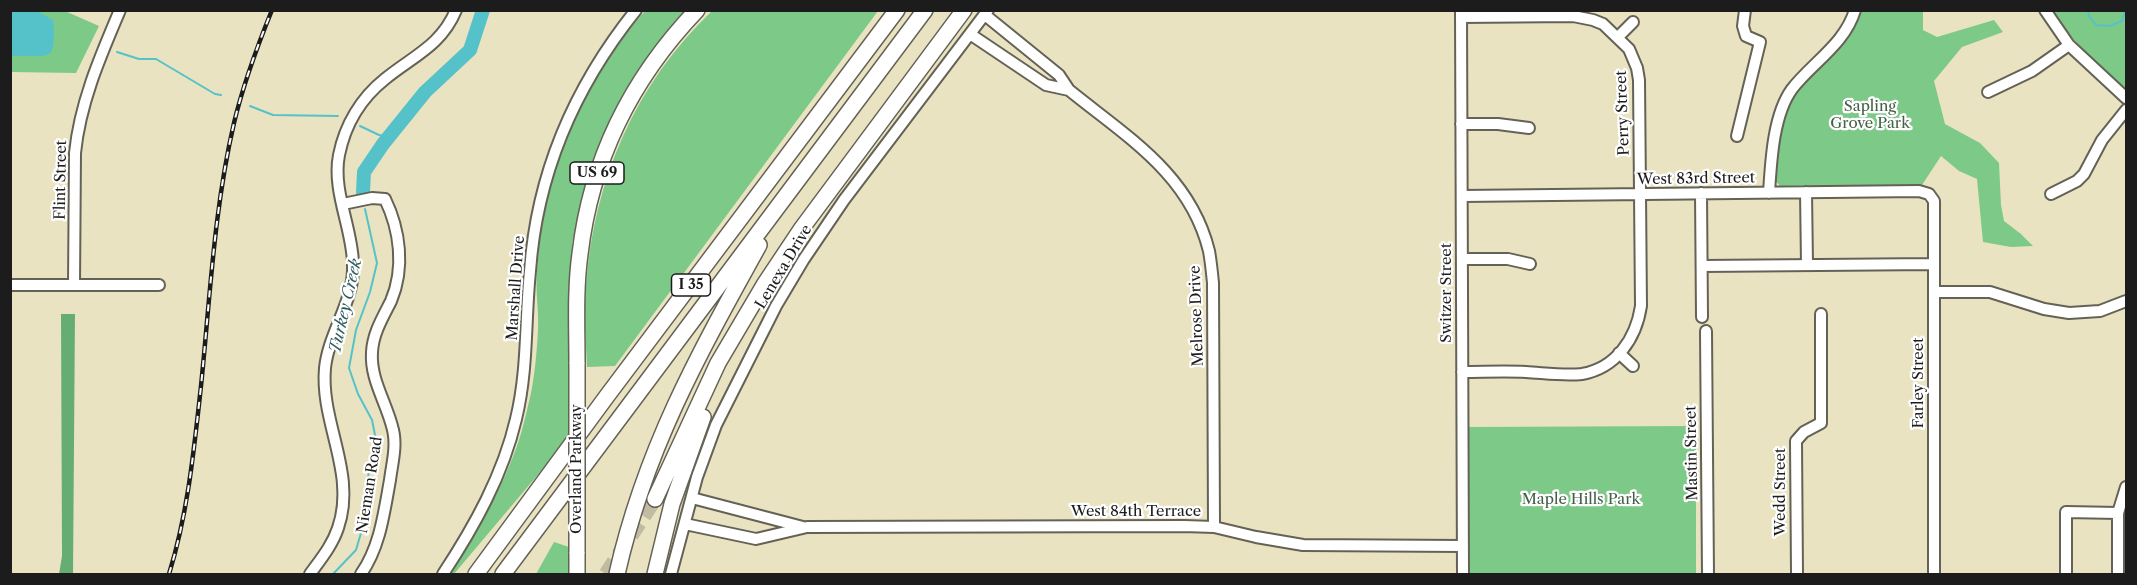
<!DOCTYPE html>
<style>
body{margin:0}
#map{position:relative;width:2137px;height:585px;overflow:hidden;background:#eae3c2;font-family:"Libre Caslon Text",serif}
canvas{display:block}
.frame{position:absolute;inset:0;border:12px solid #1c1c1c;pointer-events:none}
</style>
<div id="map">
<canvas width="2137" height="585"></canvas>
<div class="frame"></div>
</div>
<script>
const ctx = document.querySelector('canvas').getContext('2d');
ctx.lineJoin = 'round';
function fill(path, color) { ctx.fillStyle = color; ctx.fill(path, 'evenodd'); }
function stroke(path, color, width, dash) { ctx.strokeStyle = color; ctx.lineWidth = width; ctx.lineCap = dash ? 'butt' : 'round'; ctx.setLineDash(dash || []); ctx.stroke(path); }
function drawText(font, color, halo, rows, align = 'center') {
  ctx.font = font + ' "Libre Caslon Text",serif'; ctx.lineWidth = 4.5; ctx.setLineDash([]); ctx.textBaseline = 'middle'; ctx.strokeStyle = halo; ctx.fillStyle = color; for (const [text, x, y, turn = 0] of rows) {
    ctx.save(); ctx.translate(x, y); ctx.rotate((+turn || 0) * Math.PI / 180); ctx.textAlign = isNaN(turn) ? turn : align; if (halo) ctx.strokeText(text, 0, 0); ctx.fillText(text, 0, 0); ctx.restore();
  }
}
const green = new Path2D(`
 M11,11h54l34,15 -23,47 -65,-1z
 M645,11h42l-22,22 -37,54 -33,68 -23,88 -4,196 -114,135h-5c25,-41 52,-82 68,-128 6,-17 10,-36 14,-53 4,-20 6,-43 7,-64 1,-19 -3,-39 -1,-59 6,-99 42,-185 108,-259z
 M712,11h166l-263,355 -28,1c-1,-26 -4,-55 -1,-82 8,-105 49,-201 126,-274z
 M1859,11h64v19l14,7 57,-17 9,12 -41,15 -28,34 11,43 35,19 19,20 2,42 3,16 17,13 12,12 -22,1 -28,-5 -6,-63 -18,-8 -18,-15 -19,29 -142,1 -6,-7 5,-46 7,-21 8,-17z
 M2052,11h74v79c-29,-21 -53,-50 -74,-79z
 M1696,426v148h-229l-1,-147z
 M554,542l15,5v27h-33z`);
const forest = new Path2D(`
 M61,314h14l-2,260h-14l3,-18z`);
const water = new Path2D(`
 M11,10l26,1 16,9c1,11 2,22 -2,33l-8,3h-32z`);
const stream = new Path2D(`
 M2088,10l1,6 7,9 14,1 12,-5 3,-11
 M117,52l22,7h17l59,35 6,1
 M250,106l23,9 65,1
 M360,126l19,9 11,1
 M333,574l23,-24 7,-24 6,-56 8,-25 -5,-25 -14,-26 -9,-26 7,-38 14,-38 7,-29 -12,-54`);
const river = new Path2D(`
 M363,192l1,-20 19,-28 42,-52 45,-42 13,-40`);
const highwayTunnel = new Path2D(`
 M606,574l49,-75`);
const minor = new Path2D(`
 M2045,10l24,35 57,53
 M1461,11l2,563
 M985,15l74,60 10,15c58,47 121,84 140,161 2,11 3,22 4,32l1,244
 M1461,17l112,-1 20,4 10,4 26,25 8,19 2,12 2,226c-5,33 -25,62 -59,68 -18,2 -38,-1 -56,-2 -21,-1 -43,0 -64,0
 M970,34l76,51 23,5
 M1618,37l15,-15
 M1988,92l44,-21 37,-26
 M1461,124h37l31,4
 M1737,136l23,-94 -14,-6 -3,-10 2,-16
 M1806,192l1,72
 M1701,193l1,124
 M1769,193c2,-31 4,-78 23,-104 20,-26 53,-45 63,-79
 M2051,194l26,-13 7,-7 18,-34 24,-30
 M1462,196l457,-5 10,3 5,7v373
 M343,204l29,-6 13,1c15,31 20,69 6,102 -8,16 -18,32 -19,51 -2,28 15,51 21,78 4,16 -1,34 -3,50 -6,33 -10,67 -29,94
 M1462,259h46l22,5
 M1702,266l232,-2
 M10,285h149
 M74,285l1,-132c5,-50 25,-96 45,-143
 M1934,292h56l54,17 25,4 31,-2 26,-10
 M1706,331l2,243
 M1619,353l14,13
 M692,498l111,29
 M685,524l71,15 51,-12 377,-1 30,1 42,10 47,8 160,1
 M310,574c10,-14 22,-28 28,-46 19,-55 -18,-105 -13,-160 4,-37 30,-67 28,-105 -1,-36 -21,-72 -14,-108 6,-30 22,-57 46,-76 28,-23 56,-33 71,-69
 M443,574c31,-47 60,-99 73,-155 12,-49 9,-98 14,-148 7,-98 45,-185 106,-261
 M671,574l26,-97 19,-52 60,-119 28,-47 40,-59 144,-190
 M1797,574l-1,-133 8,-9 17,-9v-109
 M2066,574v-62l52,1
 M2118,574v-61l8,-26`);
const highway = new Path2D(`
 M577,364c0,-37 -2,-74 3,-110 11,-94 52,-176 117,-244
 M655,499l63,-136 46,-78 38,-57 162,-218
 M577,552v22
 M476,574l131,-178 290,-386
 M503,574l422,-564
 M617,574c28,-124 81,-219 142,-329
 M655,574l17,-70 31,-87`);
const rail = new Path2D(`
 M169,574c19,-61 25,-125 32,-188 9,-88 13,-177 33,-263 9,-38 23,-76 38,-113`);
const highwayBridge = new Path2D(`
 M577,364v188`);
const shields = [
 [597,173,54],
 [691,285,39]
];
const shieldNames = [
 ["US 69",597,173],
 ["I 35",691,285]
];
const parkNames = [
 ["Sapling",1870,107],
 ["Grove Park",1870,124],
 ["Maple Hills Park",1581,500]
];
const streetNames = [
 ["Perry Street",1623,113,-92],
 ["West 83rd Street",1696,179,-1],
 ["Flint Street",61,180,-89],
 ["Lenexa Drive",784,267,-59],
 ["Marshall Drive",516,288,-86],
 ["Switzer Street",1447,293,-90],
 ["Melrose Drive",1197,316,-92],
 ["Farley Street",1919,383,-90],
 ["Mastin Street",1692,453,-91],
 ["Overland Parkway",577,469,-90],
 ["Nieman Road",370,485,-81],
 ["Wedd Street",1781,492,-90],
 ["West 84th Terrace",1136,512]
];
const waterNames = [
 ["Turkey Creek",346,306,-77]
];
fill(green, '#7dc987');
fill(forest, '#66ad74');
fill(water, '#54c2c8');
stroke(stream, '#54c2c8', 2);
stroke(river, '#54c2c8', 14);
stroke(highwayTunnel, '#c1bba1', 15, [15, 8]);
stroke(minor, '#646256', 14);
stroke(highway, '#646256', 18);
stroke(minor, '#fff', 10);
stroke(highway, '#fff', 15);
stroke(rail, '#1c1c1c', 4.5);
stroke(rail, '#fff', 2, [7]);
stroke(highwayBridge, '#646256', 18, []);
stroke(highwayBridge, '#fff', 15);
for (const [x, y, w] of shields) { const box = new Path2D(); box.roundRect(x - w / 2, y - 11, w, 22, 4.5); ctx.fillStyle = '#fff'; ctx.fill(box); stroke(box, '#1c1c1c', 1.5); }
drawText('bold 14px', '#1c1c1c', null, shieldNames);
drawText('15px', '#436147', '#fff', parkNames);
drawText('15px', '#1c1c1c', '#fff', streetNames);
drawText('italic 16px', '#325e61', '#fff', waterNames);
</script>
